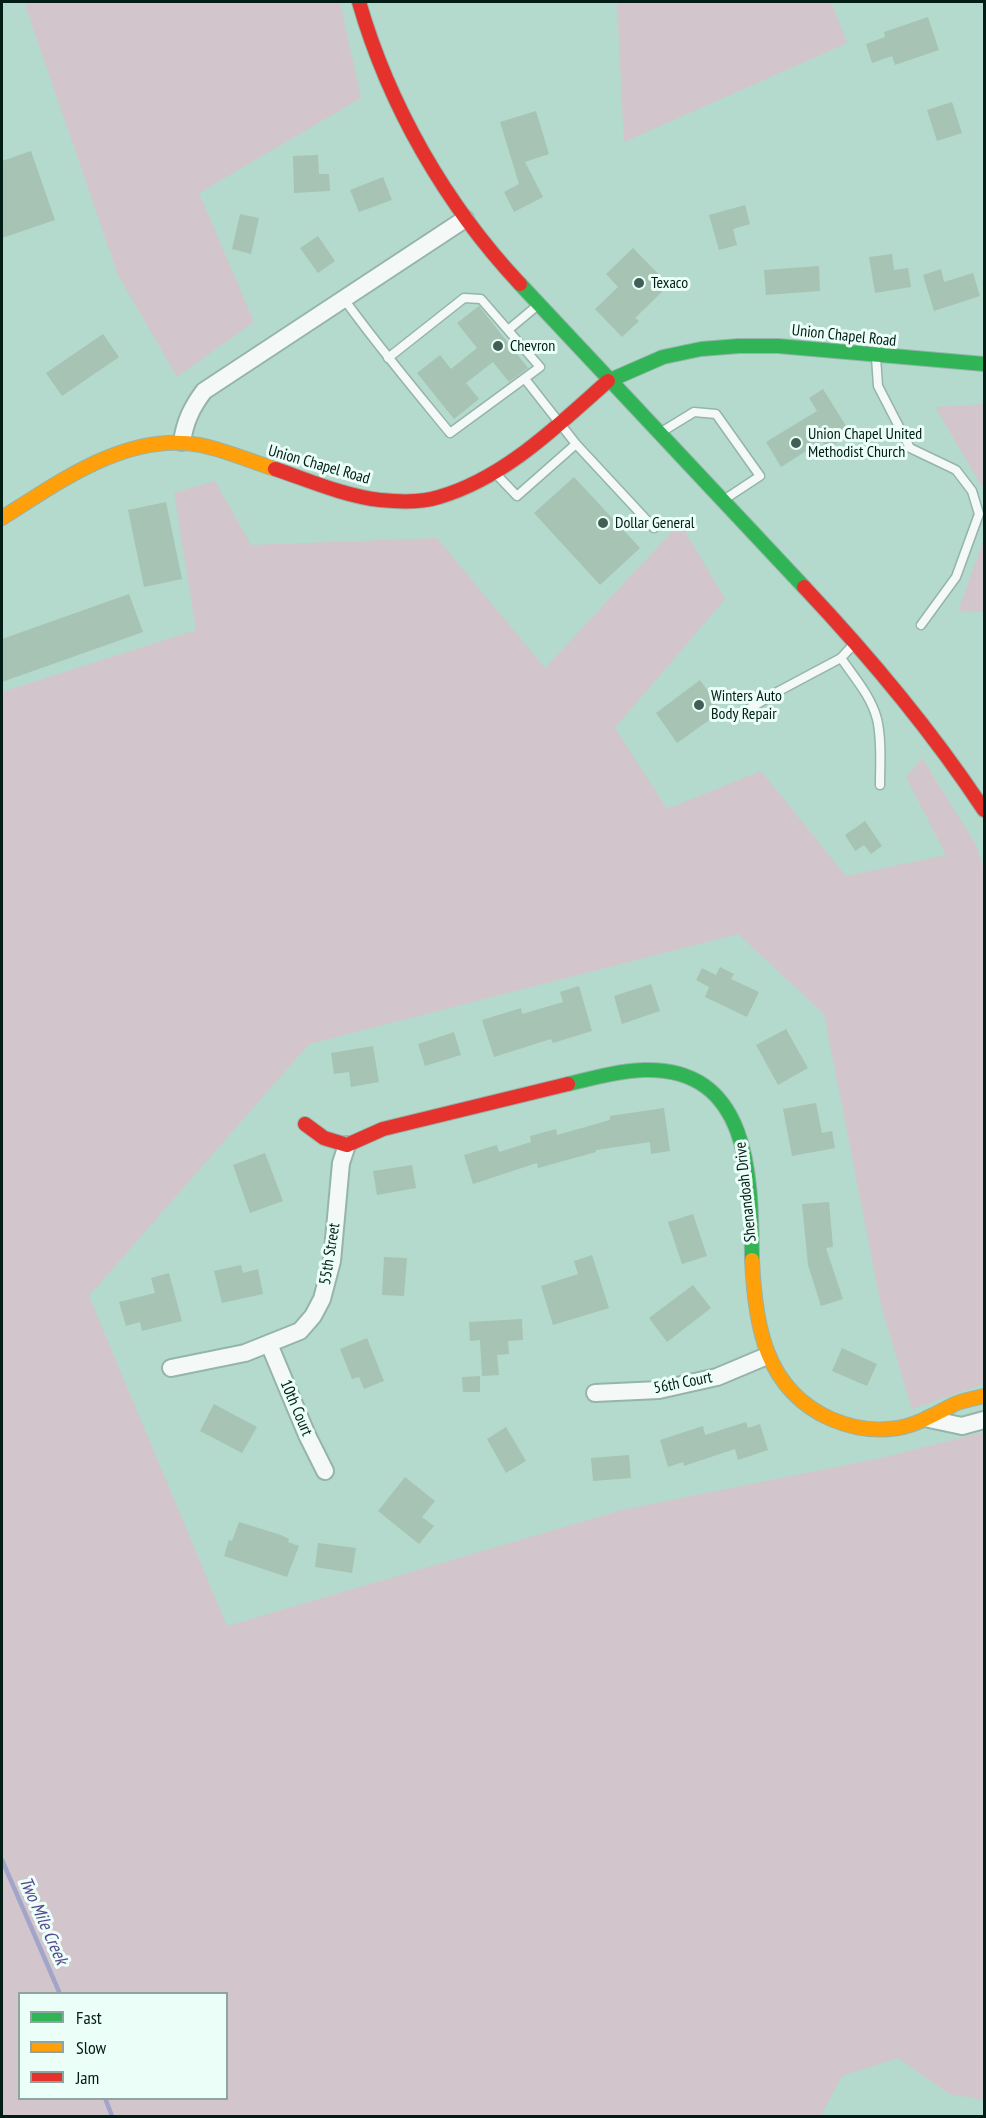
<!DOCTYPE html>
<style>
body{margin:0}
#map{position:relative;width:986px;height:2118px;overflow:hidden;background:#b4dacd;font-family:"PT Sans Narrow",sans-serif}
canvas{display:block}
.frame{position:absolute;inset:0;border:3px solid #011d16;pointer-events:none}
.legend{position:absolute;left:18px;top:1992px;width:210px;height:108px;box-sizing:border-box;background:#ebfff8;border:2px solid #8da59e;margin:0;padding:8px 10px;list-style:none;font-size:18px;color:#011d16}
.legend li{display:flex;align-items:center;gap:12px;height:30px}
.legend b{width:30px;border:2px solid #8da59e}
</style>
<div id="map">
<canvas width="986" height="2118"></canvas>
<div class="frame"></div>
<ul class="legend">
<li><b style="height:8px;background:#30b455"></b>Fast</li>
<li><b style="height:8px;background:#ff9f0a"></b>Slow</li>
<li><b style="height:8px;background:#e5322d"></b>Jam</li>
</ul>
</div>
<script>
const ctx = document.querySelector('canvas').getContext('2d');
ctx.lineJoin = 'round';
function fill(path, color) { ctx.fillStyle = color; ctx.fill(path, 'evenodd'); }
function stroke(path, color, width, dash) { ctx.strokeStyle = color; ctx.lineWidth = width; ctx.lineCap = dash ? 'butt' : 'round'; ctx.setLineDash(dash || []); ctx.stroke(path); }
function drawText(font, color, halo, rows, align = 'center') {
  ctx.font = font + ' "PT Sans Narrow",sans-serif'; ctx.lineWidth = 6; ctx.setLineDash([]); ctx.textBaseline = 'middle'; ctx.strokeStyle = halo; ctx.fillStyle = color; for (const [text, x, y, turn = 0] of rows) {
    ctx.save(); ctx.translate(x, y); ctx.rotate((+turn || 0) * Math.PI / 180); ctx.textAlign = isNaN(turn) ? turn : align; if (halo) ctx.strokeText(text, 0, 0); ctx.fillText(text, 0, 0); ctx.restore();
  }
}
const green = new Path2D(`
 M24,2h316l21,96 -162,95 55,129 -77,55 -59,-102z
 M617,2h214l16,41 -223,99z
 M984,404v86l-49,-83z
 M215,481l36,64 186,-7 108,130 135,-145 45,76 -110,129 52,81 94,-38 85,105 100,-21 -40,-78 16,-19 53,85 9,25v516l-72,25 -31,-104 -57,-291 -86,-80 -429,110 -220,252 138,330 395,-116 254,-51 108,-27v668l-35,-6 -51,-36 -56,18 -21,40h-819v-1424l194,-62 -22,-137zM20,1994h206v104h-206z
 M984,539v73l-26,-1z`);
const stream = new Path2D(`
 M2,1860l58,134
 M105,2098l7,18`);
const building = new Path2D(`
 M928,17l11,33 -44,15 -3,-9 -20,7 -6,-19 19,-7 -1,-5z
 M952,102l10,31 -25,8 -10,-31z
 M536,111l13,43 -24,8 18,35 -29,15 -10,-20 15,-8 -19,-62z
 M31,151l24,69 -53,18v-77z
 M318,155l1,19h10l1,17 -36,2 -1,-37z
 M383,177l9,23 -33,12 -9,-22z
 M745,205l5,19 -17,5 4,16 -18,5 -10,-35z
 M240,214l19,4 -8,36 -19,-5z
 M318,236l17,25 -17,12 -18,-25z
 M633,248l36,37 -34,33 4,3 -17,16 -27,-28 23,-22 -12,-13z
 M892,254l2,16 14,-2 3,19 -36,6 -6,-36z
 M819,266l1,25 -54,4 -2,-25z
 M941,269l3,13 29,-9 7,23 -46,15 -11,-36z
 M479,306l49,62 -19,14 -16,-20 -27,21 13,16 -25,20 -37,-46 23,-18 11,14 26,-21 -20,-25z
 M103,334l16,23 -57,39 -16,-23z
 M823,389l28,45 -24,15 -5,-8 -41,26 -15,-25 51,-31 -8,-13z
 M574,477l66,71 -40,37 -66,-72z
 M166,502l16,77 -38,8 -16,-77z
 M129,594l14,38 -141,50v-43z
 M700,680l22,31 -45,32 -21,-30z
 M865,821l17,25 -11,8 -7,-9 -9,6 -10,-16z
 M720,967l14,7 -3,5 28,13 -12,25 -42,-20 4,-10 -13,-7 6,-12 14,7z
 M651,984l9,27 -38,13 -8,-28z
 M579,986l13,45 -39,12 -2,-4 -57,18 -12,-37 39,-12 1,6 41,-12 -3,-10z
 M786,1029l22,39 -30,17 -22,-40z
 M454,1032l7,23 -36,11 -7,-22z
 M373,1046l6,36 -28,5 -2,-15 -15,2 -3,-21z
 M816,1103l6,30 10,-2 3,17 -43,8 -9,-47z
 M664,1108l6,43 -19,3 -1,-12 -54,8v2l-58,16 -1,-5 -64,21 -9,-29 33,-10 2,7 32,-10 -1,-6 26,-7 1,6 53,-15v-4z
 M265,1153l18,48 -33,12 -17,-48z
 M412,1165l4,23 -39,7 -4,-24z
 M829,1202l4,45 -7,1 17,51 -22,7 -13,-41 -6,-61z
 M693,1214l14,42 -25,8 -14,-42z
 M592,1255l17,53 -56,17 -12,-39 37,-12 -4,-13z
 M384,1257l23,1 -3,38 -22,-1z
 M241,1265l2,8 15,-4 5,25 -41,9 -8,-32z
 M169,1273l13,48 -40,10 -2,-9 -14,4 -7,-24 36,-9 -4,-15z
 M693,1285l18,23 -44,34 -18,-24z
 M522,1319l1,21 -15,1 1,13 -12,1 2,20 -17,1 -2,-36 -10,1 -1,-19z
 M367,1338l17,43 -20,8 -5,-12 -7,2 -12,-30z
 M842,1348l35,16 -10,22 -35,-15z
 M480,1376v16h-17l-1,-15z
 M214,1404l43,23 -15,26 -42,-22z
 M746,1422l2,6 12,-4 8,26 -30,10 -3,-11 -51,17 -1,-4 -15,5 -8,-27 43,-14 2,9z
 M506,1427l20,34 -20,12 -19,-34z
 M629,1455l2,23 -38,3 -2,-23z
 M405,1477l30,24 -13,16 12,9 -15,18 -41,-33z
 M239,1522l42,13 8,4 -1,3 11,4 -12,31 -63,-21 5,-16 3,1z
 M318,1543l38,5 -4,25 -37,-6z`);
const lane = new Path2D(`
 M344,299c33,46 70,90 106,134l90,-66 -59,-68 -17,-1 -76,60
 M508,330l30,-25
 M876,357l2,29 32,62 46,22 16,21 7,23 -23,63 -35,48
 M525,379l51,65 78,84
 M663,431l31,-19 22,2 44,62 -35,23
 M497,475l20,21 59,-52
 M853,645l-12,13c13,19 30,38 36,61 5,21 3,45 3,66
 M737,716l42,-25 62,-33`);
const street = new Path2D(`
 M182,442c3,-21 10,-35 22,-51l261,-172
 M269,1344l38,91 18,36
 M171,1368l74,-15 55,-22 13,-15 9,-17 10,-38 9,-98 6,-18
 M595,1393l64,-3 58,-13 50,-21
 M929,1419l33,7 22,-6`);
const fast = new Path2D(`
 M520,284l284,303
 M608,381l55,-24 38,-8 38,-3h39l206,18
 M568,1084c25,-6 50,-13 76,-14 109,-3 107,112 108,190`);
const slow = new Path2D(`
 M2,518c57,-36 126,-87 198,-73 25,5 50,16 75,24
 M752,1260c3,65 13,130 79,159 21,9 44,13 67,9 22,-4 40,-16 59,-25 9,-3 18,-5 27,-7`);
const jam = new Path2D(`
 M359,2c30,104 87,203 161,282
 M275,469c33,11 69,27 105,31 19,2 41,3 59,-3 66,-19 119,-72 169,-116
 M804,587c66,70 127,143 180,223
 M305,1124l19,14 23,7 36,-16 185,-45`);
const markers = [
 [639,283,6,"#405f56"],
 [498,346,6,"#405f56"],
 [796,443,6,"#405f56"],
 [603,523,6,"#405f56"],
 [699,705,6,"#405f56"]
];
const poiNames = [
 ["Texaco",651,283],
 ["Chevron",510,346],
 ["Union Chapel United",808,434],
 ["Methodist Church",808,452],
 ["Dollar General",615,523],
 ["Winters Auto",711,696],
 ["Body Repair",711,714]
];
const streetNames = [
 ["Union Chapel Road",844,336,6],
 ["Union Chapel Road",319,465,16],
 ["Shenandoah Drive",746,1192,-96],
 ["55th Street",330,1254,-81],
 ["56th Court",683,1383,-11],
 ["10th Court",296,1408,67]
];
const waterNames = [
 ["Two Mile Creek",43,1921,66]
];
fill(green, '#d3c5cc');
stroke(stream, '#a1a5ca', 4.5);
fill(building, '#a6c3b4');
stroke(lane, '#95b4aa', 11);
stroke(street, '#95b4aa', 20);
stroke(fast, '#95b4aa', 16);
stroke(slow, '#95b4aa', 16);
stroke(jam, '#95b4aa', 16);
stroke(lane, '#f4f9f8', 8);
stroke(street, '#f4f9f8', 16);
stroke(fast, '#30b455', 14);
stroke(slow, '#ff9f0a', 14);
stroke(jam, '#e5322d', 14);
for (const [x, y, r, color] of markers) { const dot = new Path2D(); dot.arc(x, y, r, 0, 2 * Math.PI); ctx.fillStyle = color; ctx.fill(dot); stroke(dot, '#ebfff8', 2); }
drawText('16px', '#011d16', '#ebfff8', poiNames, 'left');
drawText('16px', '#011d16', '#ebfff8', streetNames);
drawText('italic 18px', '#594890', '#ebfff8', waterNames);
</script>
